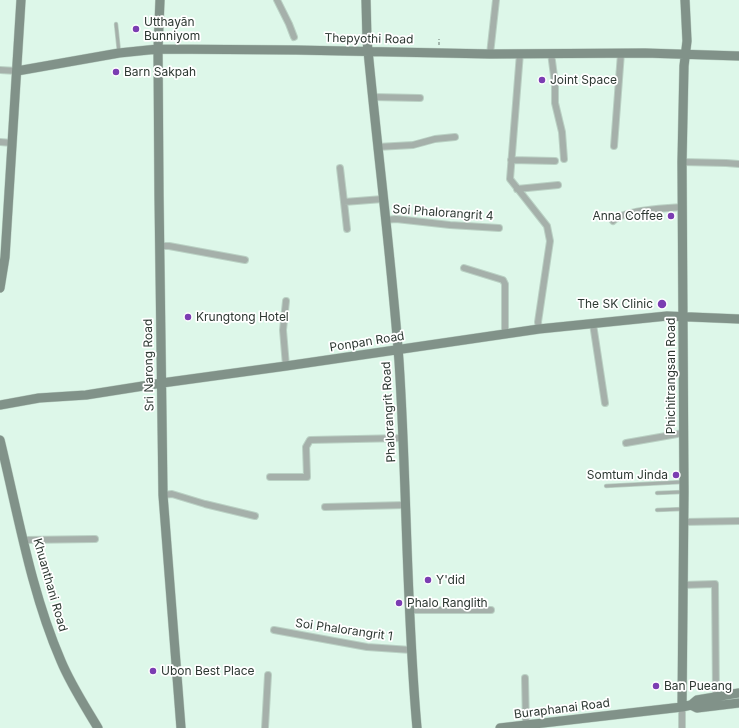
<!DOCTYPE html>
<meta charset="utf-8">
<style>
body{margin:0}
canvas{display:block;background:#ddf7e9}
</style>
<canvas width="739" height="728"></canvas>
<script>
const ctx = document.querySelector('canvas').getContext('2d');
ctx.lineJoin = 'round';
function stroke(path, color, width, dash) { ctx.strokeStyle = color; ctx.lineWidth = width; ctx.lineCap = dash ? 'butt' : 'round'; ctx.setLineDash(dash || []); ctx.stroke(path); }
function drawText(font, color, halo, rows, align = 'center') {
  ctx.font = font + ' Inter,sans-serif'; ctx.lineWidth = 3.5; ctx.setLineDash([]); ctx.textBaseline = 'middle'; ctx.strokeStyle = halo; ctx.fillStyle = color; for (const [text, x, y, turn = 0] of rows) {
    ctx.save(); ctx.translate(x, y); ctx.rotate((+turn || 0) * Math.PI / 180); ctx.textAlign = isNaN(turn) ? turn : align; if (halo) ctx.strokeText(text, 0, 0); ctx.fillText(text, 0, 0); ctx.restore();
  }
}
const path = new Path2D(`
 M439,45v-6`);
const lane = new Path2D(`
 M116,24l3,28
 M606,486l76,-4
 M657,493l25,-1
 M657,510l26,-1`);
const street = new Path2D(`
 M277,0l12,24 5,13
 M520,53l-10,126 37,47 3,15 -12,81 1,7
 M551,53l4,31v19l7,29 2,27
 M490,54l6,-54
 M0,70l17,1
 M372,97l48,1
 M0,142l12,1
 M614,146l7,-93
 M377,147l36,-2 22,-6 20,-2
 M511,160l44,1
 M682,162l44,1 13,1
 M340,168l4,34
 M517,189l41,-4
 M385,220l11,-1 54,6 49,3
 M613,221c10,-11 53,-13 69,-14
 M347,229l-3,-27 39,-3
 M159,246h10l76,14
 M464,268l39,12 2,4v50
 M286,301l-3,29 3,36
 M593,324l12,79
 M626,443l57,-10
 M270,477h37l-1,-30 4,-7 93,-2
 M163,495l9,-1 33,10 50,12
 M325,507l81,-2
 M683,522l56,-1
 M24,540l71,-1
 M683,585l32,-1 1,113
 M410,610h81
 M274,630l93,17 44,3
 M525,678l1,47
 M265,728l3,-53
 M682,728v-21`);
const secondary = new Path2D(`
 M160,0l-2,49 1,146 4,300 18,233
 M366,0l1,40c10,107 24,214 32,321 8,122 7,245 18,367
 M17,71l102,-18 39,-4 138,1 194,4 155,-1 94,3
 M0,288l5,-31 16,-257
 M0,405l39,-7 47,-3 76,-12 124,-17 253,-37 128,-13 72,3
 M0,440c18,74 31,152 61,221 10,24 24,45 37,67
 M691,705l6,3 42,-5
 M682,707l2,-215 -2,-330 2,-96 3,-25 -2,-41
 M500,728l182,-21 9,-2 6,-5 42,-7`);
const markers = [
 [136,29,4,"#7b3db2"],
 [116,72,4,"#7b3db2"],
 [542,80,4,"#7b3db2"],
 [671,216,4,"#7b3db2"],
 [662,304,5,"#7b3db2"],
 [188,317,4,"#7b3db2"],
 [676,475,4,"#7b3db2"],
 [428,580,4,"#7b3db2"],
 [399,603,4,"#7b3db2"],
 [153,671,4,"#7b3db2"],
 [656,686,4,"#7b3db2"]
];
const poiNames = [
 ["Utthayān",144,22],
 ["Bunniyom",144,36],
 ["Barn Sakpah",124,72],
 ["Joint Space",550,80],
 ["Anna Coffee",663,216,"right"],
 ["The SK Clinic",653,304,"right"],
 ["Krungtong Hotel",196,317],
 ["Somtum Jinda",668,475,"right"],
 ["Y'did",436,580],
 ["Phalo Ranglith",407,603],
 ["Ubon Best Place",161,671],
 ["Ban Pueang",664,686]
];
const streetNames = [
 ["Thepyothi Road",369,39,1],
 ["Soi Phalorangrit 4",443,213,4],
 ["Ponpan Road",367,342,-9],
 ["Sri Narong Road",149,365,-91],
 ["Phichitrangsan Road",671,376,-90],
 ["Phalorangrit Road",389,412,-93],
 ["Khuanthani Road",50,585,74],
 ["Soi Phalorangrit 1",344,630,8],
 ["Buraphanai Road",562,709,-7]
];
stroke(lane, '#bad1c4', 4.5);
stroke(street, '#bad1c4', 8);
stroke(secondary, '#bad1c4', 10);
stroke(path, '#90a399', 1.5, [3, 2]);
stroke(lane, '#a5b0aa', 3);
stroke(street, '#a5b0aa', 6);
stroke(secondary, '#819289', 9);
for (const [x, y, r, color] of markers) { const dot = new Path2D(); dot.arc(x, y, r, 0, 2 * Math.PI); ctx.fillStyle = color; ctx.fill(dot); stroke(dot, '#fff', 1.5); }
drawText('12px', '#2d3832', '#fff', poiNames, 'left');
drawText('12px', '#2d3832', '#fff', streetNames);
</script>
